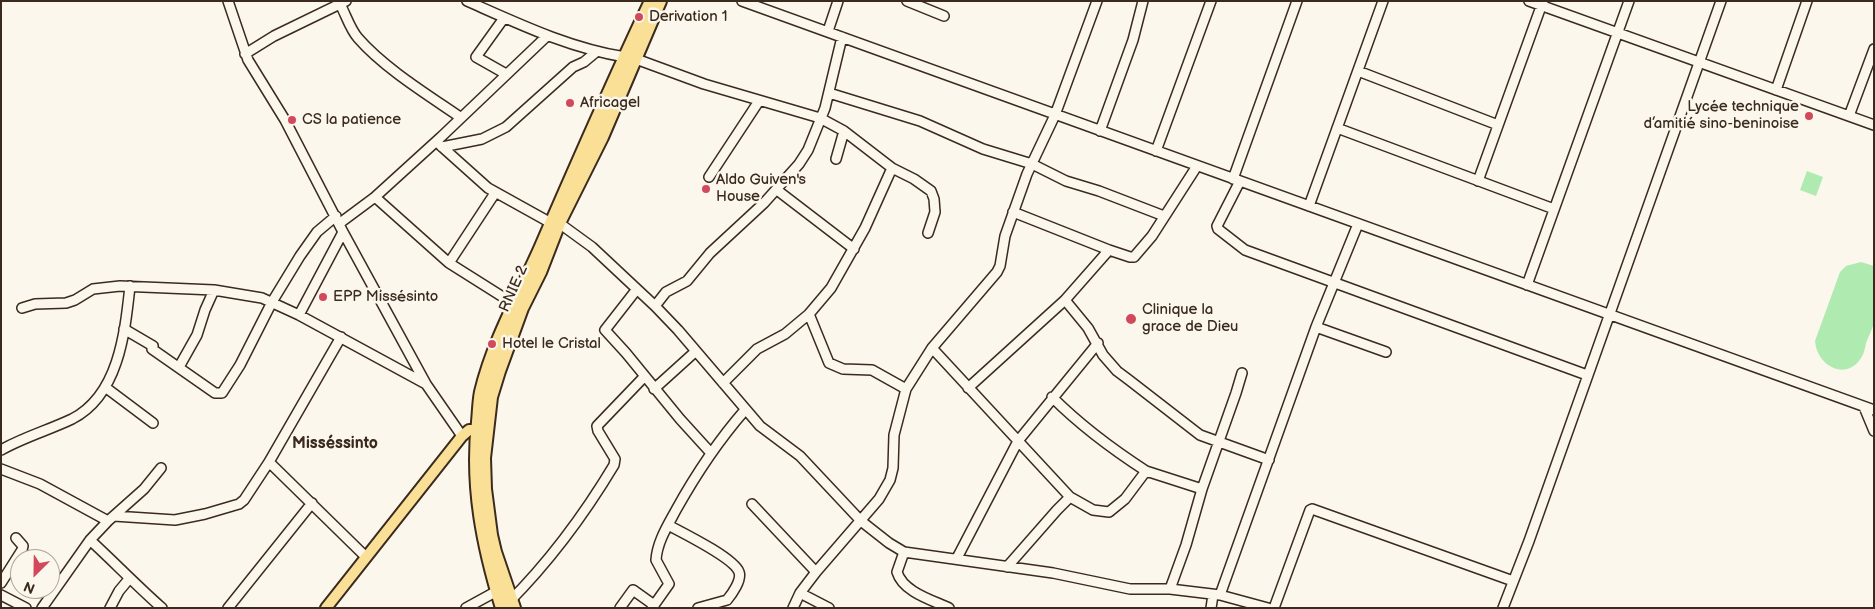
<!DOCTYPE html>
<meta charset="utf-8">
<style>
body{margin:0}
#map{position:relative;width:1875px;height:609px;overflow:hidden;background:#fbf7ec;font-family:"Balsamiq Sans",sans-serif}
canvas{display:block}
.frame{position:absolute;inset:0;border:2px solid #3b2a1e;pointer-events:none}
.north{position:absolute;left:10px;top:549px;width:50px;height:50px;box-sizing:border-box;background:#fbf7ec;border:1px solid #aea59a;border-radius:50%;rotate:203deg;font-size:14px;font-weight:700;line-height:20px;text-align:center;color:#3b2a1e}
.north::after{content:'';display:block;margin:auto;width:18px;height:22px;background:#d1495b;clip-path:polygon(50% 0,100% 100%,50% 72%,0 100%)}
</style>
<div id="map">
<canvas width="1875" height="609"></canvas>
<div class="frame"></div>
<div class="north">N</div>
</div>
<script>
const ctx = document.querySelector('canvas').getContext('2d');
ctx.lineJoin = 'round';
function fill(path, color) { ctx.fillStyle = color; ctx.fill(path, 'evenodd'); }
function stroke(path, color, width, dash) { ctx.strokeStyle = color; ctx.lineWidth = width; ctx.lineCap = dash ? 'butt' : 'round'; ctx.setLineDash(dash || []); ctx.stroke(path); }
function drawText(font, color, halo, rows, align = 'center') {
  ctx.font = font + ' "Balsamiq Sans",sans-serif'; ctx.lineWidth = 5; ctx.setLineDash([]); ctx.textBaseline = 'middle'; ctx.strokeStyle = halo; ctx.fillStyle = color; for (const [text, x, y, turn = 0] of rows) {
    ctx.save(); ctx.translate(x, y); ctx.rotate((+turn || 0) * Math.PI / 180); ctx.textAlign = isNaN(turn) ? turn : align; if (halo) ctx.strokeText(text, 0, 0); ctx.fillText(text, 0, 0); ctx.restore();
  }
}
const green = new Path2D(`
 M1807,171l16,6 -7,19 -16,-6z
 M1861,262l13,4c0,18 1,37 0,55 -1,7 -5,15 -8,22 -1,5 -2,11 -5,15 -14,23 -44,9 -46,-17l25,-69 6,-6z`);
const minor = new Path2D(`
 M228,1l20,59 37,60 58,112 83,152
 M467,1c52,23 102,47 158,56
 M742,1l1132,409
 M907,1l37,15
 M1529,1l345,124
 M340,4c6,11 10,25 18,34 26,30 70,57 102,79
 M504,18l-28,39 30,17
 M828,31l10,-30
 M245,54l29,-18 72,-35
 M636,59l68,25 116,34 24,13 48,37 22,11 17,12 3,8 1,13 -7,21
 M1358,71l140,54
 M1776,90l31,-89
 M829,93l91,28 63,28 49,15 34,17 33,10 65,25
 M1849,116l25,-67
 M1337,128l217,81
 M1100,131l33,-91 10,-39
 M440,145l48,43 63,35
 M442,147l40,-8 24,-12 67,-60 11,-5 12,-10
 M1156,151l55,-150
 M836,159l8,-28
 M709,177l50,-76
 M1233,179l64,-178
 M1240,181l-23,45 1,3 27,21 342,125
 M1478,181l65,-180
 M777,190l77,59
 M375,197l66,-60 106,-101
 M1309,206l74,-205
 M1013,212l96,38 21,7h4l18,-21 45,-70
 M340,223l35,-26 74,66 65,41
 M559,223l33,24 63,59 23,24 82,96 40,30 61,65 28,22 15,9 149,21 77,16h40l50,6 48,13
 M449,263l46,-70
 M1527,285l102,-284
 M637,289l-32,41 21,23 54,66 30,33
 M1065,300l44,-50
 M655,306l11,-14 21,-11 23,-28 54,-50 35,-39 9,-14 17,-42 17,-71
 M22,308l13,-4 31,-1 9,-3 18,-11 27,-3 94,4 48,8 37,17 127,69 36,52
 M809,314l20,49 14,6 29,1 34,19
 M299,315l44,-83
 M1316,327l70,25
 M124,329l29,17 -1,3 63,44h7l18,-28 32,-63 28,-46 17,-24 19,-16
 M341,337l-72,125 97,95
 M932,348l138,149
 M179,367l18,-32 8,-25 9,-20
 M723,383l34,-34 28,-15 24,-20 22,-26 34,-60 27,-60
 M105,387l48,36
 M968,388l97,-88 23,28 15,27 14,16 12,9 71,55 69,25
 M654,389l42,-38
 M1052,397c29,29 60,52 94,74
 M1864,407l10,24
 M1,450c23,-13 48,-20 71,-31 47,-24 53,-87 58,-133
 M1,469l39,15 68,37
 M752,504l64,68
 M114,516l61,4 30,-6 34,-10 5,-4 25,-38
 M668,525c15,8 66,33 71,47 3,8 -7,22 -12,28l-29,8
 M90,540c24,22 47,46 72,68
 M904,552l-7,20c6,20 35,28 52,36
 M957,558l61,-117 80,-98
 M1007,567l50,-57 13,-13 23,13 16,2 16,-13 21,-28 56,18 34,-96 6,-20
 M1,583l21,-33 1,-4 -7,-8
 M1170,589l16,-44 16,-56
 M800,593l29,15
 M1,595l25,13
 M1220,595l96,-268 42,-103
 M508,603c41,-41 76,-88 106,-138l1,-6 -17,-28 -1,-5 47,-49
 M42,608l48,-68 18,-19 36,-32 17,-21
 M110,608l9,-17 10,-12
 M228,608l84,-105
 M466,608l31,-17
 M620,608l13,-18 21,15
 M652,608l17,-24 -13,-24c1,-18 12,-35 20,-50 20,-36 42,-69 69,-100
 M793,608l7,-15 16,-21 63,-73 11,-19 3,-12 1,-33 12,-46 26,-41 65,-76 3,-6 5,-30 22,-62 28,-59 42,-114
 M1211,608l2,-13
 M1274,608l36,-98 2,-1 201,72
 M1503,608l26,-67 192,-540`);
const major = new Path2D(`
 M326,608l136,-172 7,-6h14`);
const highway = new Path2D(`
 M502,608c-19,-62 -31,-121 -24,-186 1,-10 1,-20 3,-30 12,-50 38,-96 59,-143 36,-83 72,-166 111,-248
 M514,608l-19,-56 -4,-17 -6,-46 -1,-31 7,-61 8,-26 23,-63 18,-36 19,-49 43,-86 58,-136`);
const markers = [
 [639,17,5,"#d1495b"],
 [570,103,5,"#d1495b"],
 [1809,116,5,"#d1495b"],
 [292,120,5,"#d1495b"],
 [706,189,5,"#d1495b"],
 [323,297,5,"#d1495b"],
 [1131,319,6,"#d1495b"],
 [492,344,5,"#d1495b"]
];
const poiNames = [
 ["Derivation 1",649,17],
 ["Africagel",580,103],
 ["Lycée technique",1799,107,"right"],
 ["d’amitié sino-beninoise",1799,124,"right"],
 ["CS la patience",302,120],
 ["Aldo Guiven's",716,180],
 ["House",716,197],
 ["EPP Missésinto",333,297],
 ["Clinique la",1142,310],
 ["grace de Dieu",1142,327],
 ["Hotel le Cristal",502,344]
];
const streetNames = [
 ["RNIE 2",514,289,-66]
];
const neighbourhoodNames = [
 ["Misséssinto",335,444]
];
fill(green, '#afebb1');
stroke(minor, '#3b2a1e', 12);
stroke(major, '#3b2a1e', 14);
stroke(highway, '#3b2a1e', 16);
stroke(minor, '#fbf7ec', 9);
stroke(major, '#fadf96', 10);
stroke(highway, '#fadf96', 12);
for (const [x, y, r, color] of markers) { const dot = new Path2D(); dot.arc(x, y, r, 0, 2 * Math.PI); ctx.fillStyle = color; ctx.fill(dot); stroke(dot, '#fbf7ec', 2); }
drawText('15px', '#3b2a1e', '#fbf7ec', poiNames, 'left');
drawText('15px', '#3b2a1e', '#fbf7ec', streetNames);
drawText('bold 16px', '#3b2a1e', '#fbf7ec', neighbourhoodNames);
</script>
